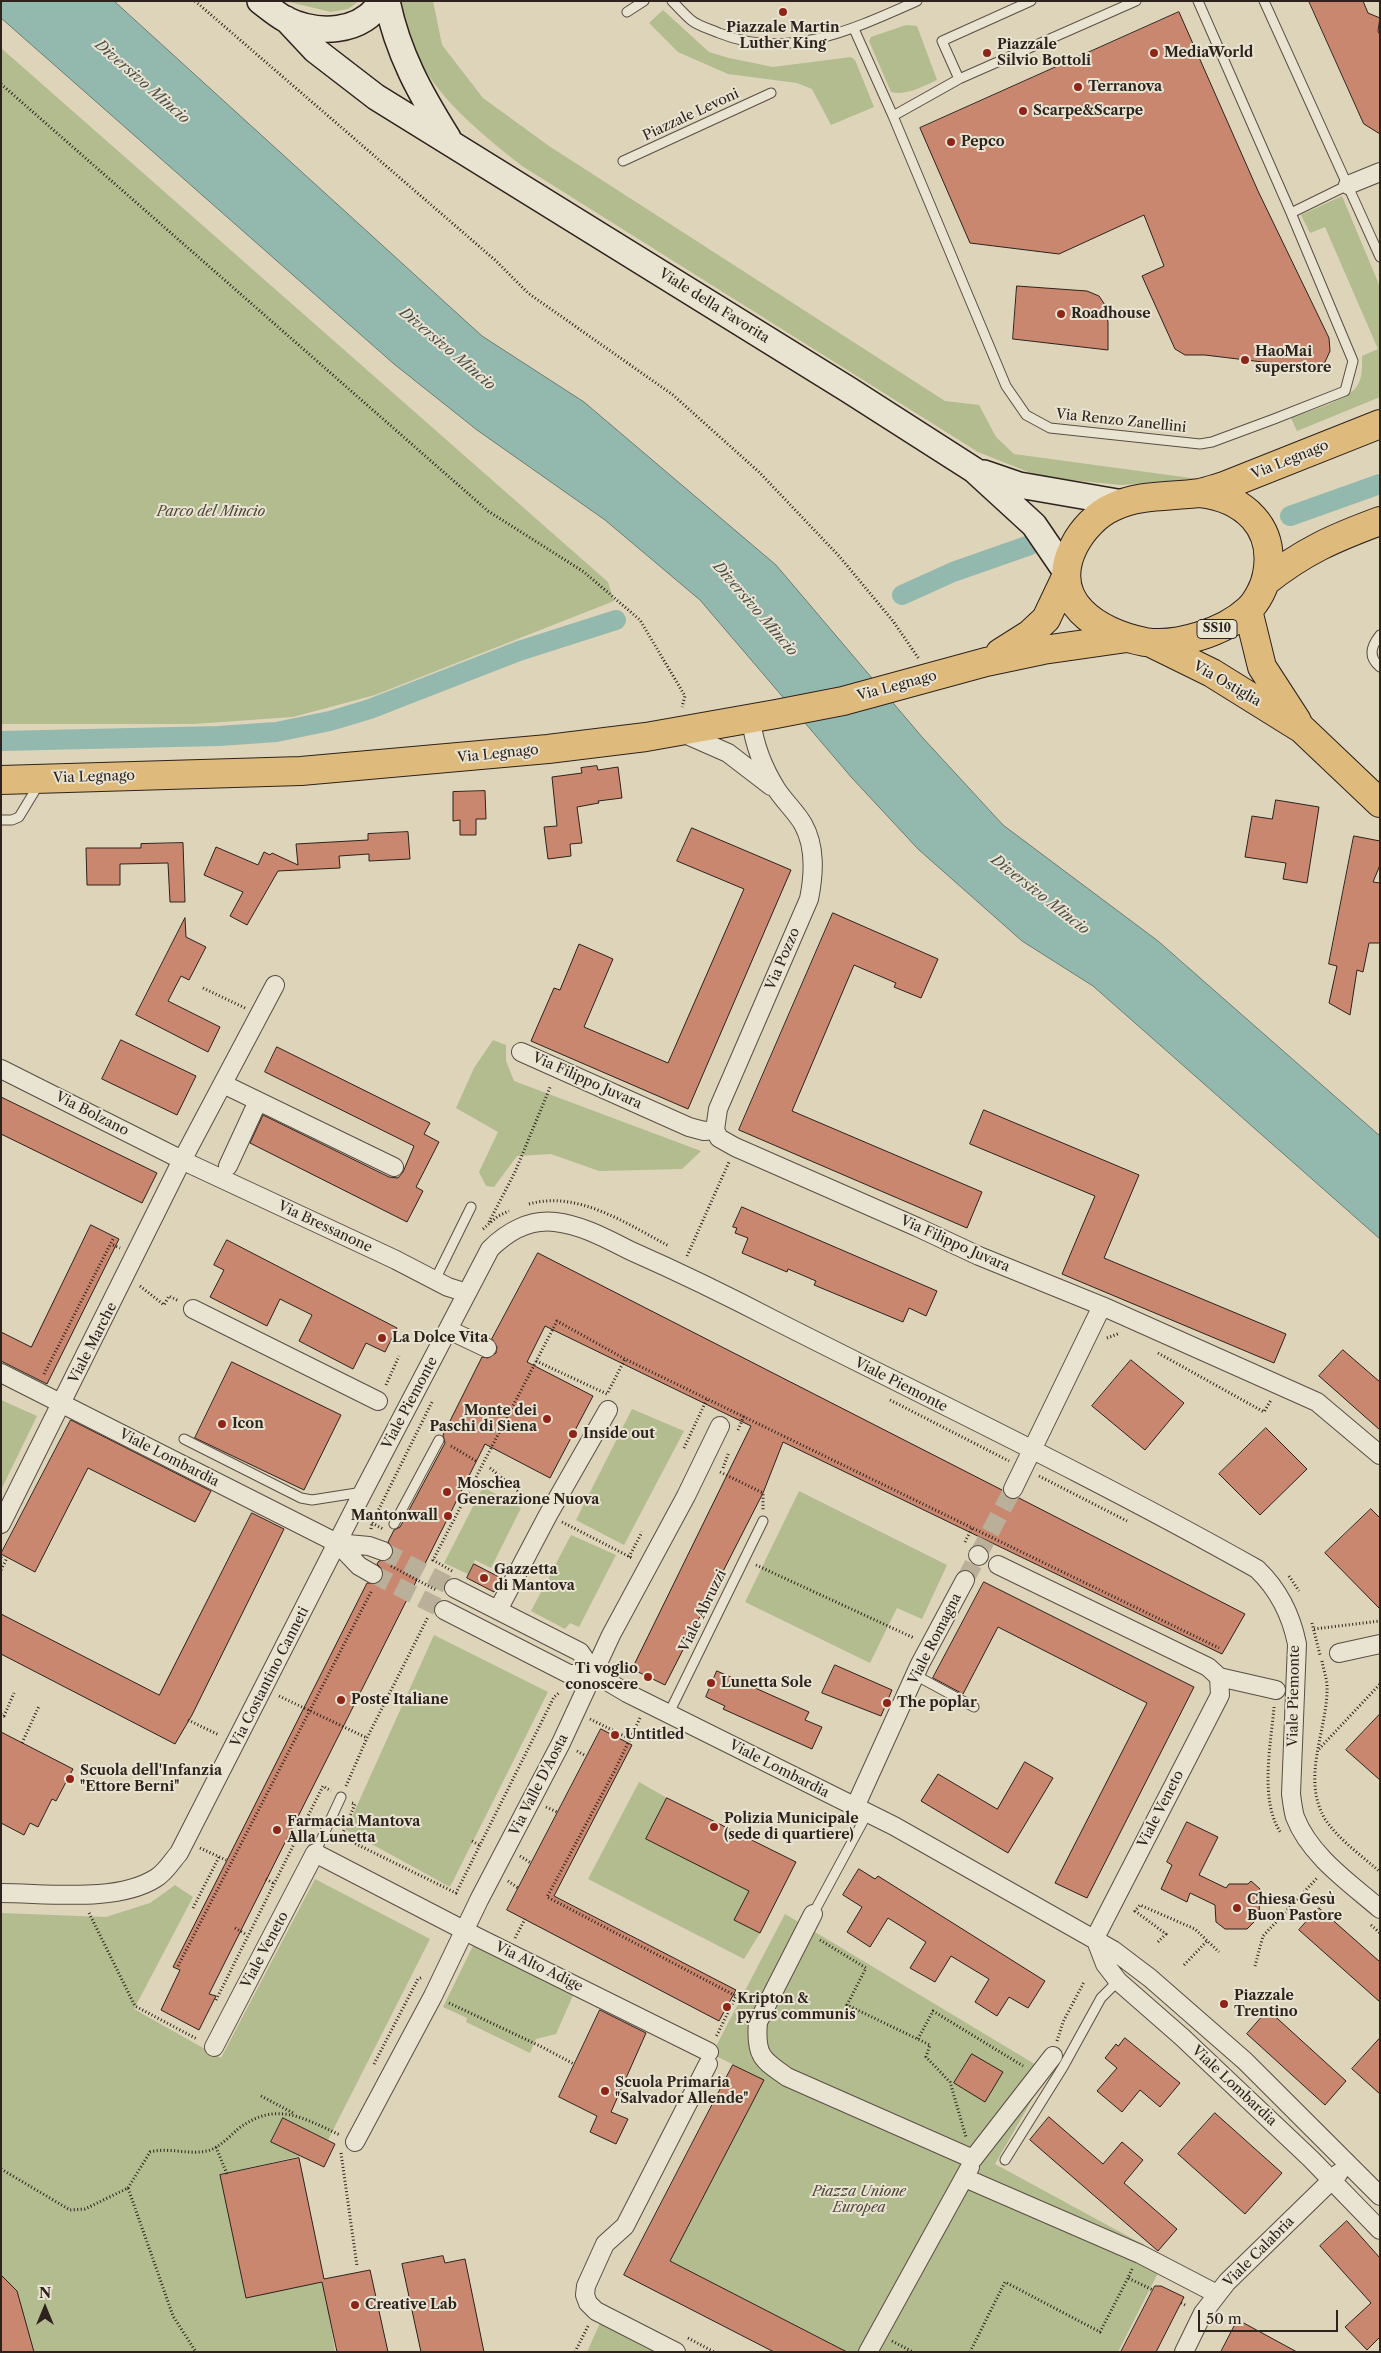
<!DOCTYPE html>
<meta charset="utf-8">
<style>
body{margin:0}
#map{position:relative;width:1381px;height:2353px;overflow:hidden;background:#ddd4b9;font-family:"Libre Caslon Text",serif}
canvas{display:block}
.frame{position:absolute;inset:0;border:2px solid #2e221c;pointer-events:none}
.north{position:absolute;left:20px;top:2283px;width:50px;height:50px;-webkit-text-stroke:4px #e9e3d2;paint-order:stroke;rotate:0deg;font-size:14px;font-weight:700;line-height:20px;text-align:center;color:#2e221c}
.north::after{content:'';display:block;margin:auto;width:18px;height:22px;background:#2e221c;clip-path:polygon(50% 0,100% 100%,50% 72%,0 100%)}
.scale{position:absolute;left:1198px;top:2310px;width:140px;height:22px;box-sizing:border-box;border:2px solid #2e221c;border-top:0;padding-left:6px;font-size:15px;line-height:18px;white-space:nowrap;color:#2e221c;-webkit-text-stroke:4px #e9e3d2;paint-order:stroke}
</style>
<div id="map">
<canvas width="1381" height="2353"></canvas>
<div class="frame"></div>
<div class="north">N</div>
<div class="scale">50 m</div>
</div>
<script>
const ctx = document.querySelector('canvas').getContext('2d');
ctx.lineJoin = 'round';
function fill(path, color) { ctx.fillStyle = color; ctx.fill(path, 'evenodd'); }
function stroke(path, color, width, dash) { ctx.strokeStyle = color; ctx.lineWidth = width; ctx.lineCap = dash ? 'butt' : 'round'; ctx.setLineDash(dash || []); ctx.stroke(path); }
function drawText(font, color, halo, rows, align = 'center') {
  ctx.font = font + ' "Libre Caslon Text",serif'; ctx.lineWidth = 4; ctx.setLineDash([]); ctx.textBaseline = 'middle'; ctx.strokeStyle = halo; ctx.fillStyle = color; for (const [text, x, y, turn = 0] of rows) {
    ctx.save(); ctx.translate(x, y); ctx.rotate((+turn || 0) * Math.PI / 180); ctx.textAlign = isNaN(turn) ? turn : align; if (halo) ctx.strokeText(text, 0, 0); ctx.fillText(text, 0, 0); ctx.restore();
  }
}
const green = new Path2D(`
 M285,1h74l-11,8 -17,3z
 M399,1h34l9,44 41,53 66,48 396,255 34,4 17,32 18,17 184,25 -77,6 -80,-8 -63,-25 -456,-286c-43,-34 -87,-69 -110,-120 -7,-14 -9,-30 -13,-45z
 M663,10l46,42 20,6 44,9 78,-10 4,3 19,47 -43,18 -19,-36 -15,-6 -69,-9 -50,-22 -29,-29z
 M906,25l11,1 20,54c-14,6 -30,16 -46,12l-22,-51 2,-4z
 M1,48l607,534 6,19 -239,94 -82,22 -100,7h-192z
 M1342,196l38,91v110l-83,34 -6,-13c17,-7 56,-17 66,-32 6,-9 5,-20 5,-30l16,-7 -53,-122 -15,6 -9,-18z
 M493,1040l13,5v16l8,20 187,70 -19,18 -83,2 -48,-17 -34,2 -23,31 -8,-1 -7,-14 19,-40 -42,-24 18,-40z
 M1,1400l36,16 -36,74z
 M632,1409l52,22 -60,114 -48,-25z
 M483,1487l38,21 -30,60 -16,-8 -7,14 -24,-11z
 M799,1491l148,74 -25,54 -25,-11 -27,55 -125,-61z
 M571,1535l45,20 -37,72 -9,-4 -5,6 -34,-18z
 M434,1635l114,57 -98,195 -104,-57z
 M639,1782l28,16 -20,41 102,52 -15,29 26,13 -16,26 -156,-80z
 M315,1879l115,60 -102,201 -45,-22 -12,23 29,15 -80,19 26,122 78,-16 11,71h-334v-439l105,4 44,-14 25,-18 18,12 -59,112 87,49z
 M785,1914l263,158 -53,92 171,93 -48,95h-271l-177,-91 94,-181 -52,-26z
 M473,1946l101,47 -18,41 -20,5 -6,14 -64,-31 1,-4 -24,-11z
 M600,2323l57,29h-70z`);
const water = new Path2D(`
 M1,1h113l368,335 102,66 192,163 146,172 81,88 155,116 222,195v103l-287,-253 -71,-45 -104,-92 -66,-71 -152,-178 -95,-80 -128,-90 -83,-66 -393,-346z`);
const canal = new Path2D(`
 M1290,516l90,-32
 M902,595l51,-23 77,-27
 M1,741l218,-5 57,-4 54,-11 40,-12 149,-58 97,-31`);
const building = new Path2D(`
 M1309,1h54l5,12 12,5 -2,13 2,4v99l-16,-10z
 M1179,12l79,179 71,147 1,13 -5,11 -13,6 -107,-13h-20l-10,-6 -33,-73 22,-10 -20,-51 -85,39 -89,-11 -50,-115z
 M1017,286l70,5 12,5 6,9 3,17v28l-95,-11z
 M597,766l1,4 20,-3 4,31 -24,3 1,2 -22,4 5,36 -12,1 1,12 -23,3 -4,-32 13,-1 -5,-49 30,-4 -1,-5z
 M485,791l1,28h-10v16h-16v-15l-7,1v-29z
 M1276,800l43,7 -12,76 -24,-4 3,-16 -41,-6 7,-41 20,3z
 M692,828l99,42 -103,239 -157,-68 23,-53 6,2 19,-46 34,15 -29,68 84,36 76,-174 -67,-28z
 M408,832l2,27 -41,2v-7l-30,2 1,12 -62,3 -31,54 -17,-9 13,-24 -39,-17 12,-28 42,18 6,-13 6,3 2,-2 26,12 -2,-21 72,-4v-6z
 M1354,836l26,5v24l-7,17 7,1v60h-11l-6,29 -6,-2 -7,45 -21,-12 8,-37 -8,-2z
 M183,843l2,59h-15l-2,-39 -48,1v21h-33l-1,-37h55v-4z
 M833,913l105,46 -17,39 -27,-11 2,-4 -42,-18 -62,146 190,81 -15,36 -228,-98z
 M185,918l1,19 20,10 -17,33 -8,-4 -13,25 52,26 -12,25 -72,-37z
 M121,1040l75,36 -19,39 -75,-36z
 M277,1047l153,76 -6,11 15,8 -23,45 7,4 -16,31 -157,-79 13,-28 126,62 9,1 5,-6 11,-26 -149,-74z
 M1,1097l156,76 -15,30 -141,-69z
 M984,1110l155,65 -35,83 182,76 -12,29 -212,-89 33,-78 -125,-52z
 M742,1207l195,84 -11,25 -17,-8 -6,14 -89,-37 2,-4 -28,-12 -1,3 -45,-19 6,-15 -13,-5 2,-5 -4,-1z
 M91,1225l28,14 -72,145 -46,-23v-29l30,15z
 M227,1240l170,88 -12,24 -19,-9 -13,26 -54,-28 13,-26 -32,-16 -13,27 -57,-29 14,-27 -10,-5z
 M538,1253l464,237 6,8h11l226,116 -23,40 -439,-212 -20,51 -98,192 -33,-16 119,-243 -206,-100 -18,36 66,34 -43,82 -65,-34 -276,550 7,2 -17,34 -38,-20 19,-40 -7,-3 194,-384h11l4,-4v-10l-5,-5 2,-3 10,-2 4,-4v-6l-5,-7 6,-12 6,-3 45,-84 -2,-8 39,-78 6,1 8,-5 1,-6 -5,-8z
 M1343,1350l37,32v48l-61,-54z
 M1131,1360l53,43 -39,47 -53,-44z
 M232,1362l109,53 -37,75 -109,-52z
 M71,1420l140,71 -16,31 -107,-54 -53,104 -34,-18z
 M1266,1428l41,41 -47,46 -41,-41z
 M1371,1509l9,9v91l-55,-56z
 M252,1513l32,16 -92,186 -17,29 -174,-90v-40l158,81z
 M474,1564l27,14 -7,14 -27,-14z
 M984,1582l210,105 -107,211 -32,-15 92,-180 -149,-76 -35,67 -30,-16z
 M835,1665l57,25 -11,26 -59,-23z
 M717,1671l92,41 -4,8 17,7 -10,22 -89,-40 2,-3 -19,-9z
 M1380,1714v66l-34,-30z
 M601,1729l31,16 -78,151 182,94 -17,31 -212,-111z
 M1,1732l72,37 -17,32 -4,-2 -14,28 -8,-4 -6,12 -23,-12z
 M1025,1762l28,16 -45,75 -87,-52 17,-27 59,35z
 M667,1798l129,64 -36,71 -26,-13 15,-29 -103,-52z
 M1187,1822l31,15 -19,38 27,13 3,-4h19l3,-3 9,8 -1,28 -12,12h-22l-9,-7 -1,-17 -25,-12 -3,9 -26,-13 11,-24 -5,-3z
 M859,1869l16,10 3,-3 167,105 -17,27 -19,-11 -12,19 -22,-14 14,-23 -38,-23 -16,26 -25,-14 16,-26 -38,-24 -18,29 -23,-15 15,-25 -19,-12z
 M1319,1908l61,54v40l-81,-72z
 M600,2010l46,23 -35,79 17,7 -12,25 -26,-12 7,-16 -38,-19z
 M1268,2010l78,71 -21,24 -78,-71z
 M1125,2038l55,45 -20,24 -20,-17 -18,22 -25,-21 20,-23 -12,-10 11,-14 2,2z
 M1380,2038v56l-28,-25z
 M972,2054l31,18 -18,30 -31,-19z
 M733,2065l31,15 -94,181 177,91h-73l-150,-77z
 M1215,2113l67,60 -37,41 -67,-60z
 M1049,2117l54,47 19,-22 21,18 -19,23 53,46 -19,22 -128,-111z
 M283,2118l52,26 -11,23 -53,-25z
 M299,2158l25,121 46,-9 18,82h-51l-15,-70 -76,16 -26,-123z
 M1347,2221l33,37v79l-13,13 -22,-23 26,-24 -51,-57z
 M443,2256l2,7 20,-4 19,93h-63l-19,-88z
 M1,2275l16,16 17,61h-33z
 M1155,2286h6l23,11 -28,55h-35z
 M1237,2321h3l57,31h-76z`);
const streetTunnel = new Path2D(`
 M383,1551l71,37
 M373,1574l71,36
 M965,1580l48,-91`);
const path = new Path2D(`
 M195,1l300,259 33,33 145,102 86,77 80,84 54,65 26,38
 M1,84l487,427 96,61 56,48 45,76 -3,11
 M203,988l42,20
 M529,1204c49,-14 98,20 140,42
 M489,1222l26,-50 36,-87
 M483,1229l15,-13 11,-5
 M113,1245l7,3
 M687,1256l42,-94
 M140,1286l24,19 5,-9 10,5
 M1107,1338l13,-5
 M1158,1353l106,59 7,-12
 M536,1361l71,33 18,-35
 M44,1374l69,-135
 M386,1385l13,-29
 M890,1400l119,61
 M738,1430l6,-14
 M451,1446l25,15
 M684,1448l23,-49
 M490,1468l44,36
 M723,1468l6,-16
 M720,1472l43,21v17
 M1039,1476l88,45
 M562,1522l70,36
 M372,1523l11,6
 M371,1529l1,-6 60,-121
 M965,1542l7,-14
 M1,1557l2,-2
 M629,1557l13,-25
 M756,1565l158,73
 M391,1566l45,24
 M1,1570l6,-12
 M452,1571l-19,-11 124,-239 68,38 594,289
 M1289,1576l10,15
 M1312,1623l8,32
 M1314,1629l66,-8
 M1322,1661c1,7 4,15 5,23 2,43 -27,93 -2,135 13,20 37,37 55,53
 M626,1672l2,-9
 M279,1696l88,42
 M1274,1707c-3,37 -15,94 7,126
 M1,1714l3,2 10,-23
 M640,1718l-26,54 -67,125 189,99 -20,41
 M590,1719l40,20
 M188,1720l31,15
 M22,1743l17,-37
 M1319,1749l61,-65
 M577,1751l9,5
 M346,1786l21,-48 61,-121
 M352,1803l3,1 -13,31 12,8 102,50 98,-196 5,-4
 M546,1807l11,5
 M472,1841l9,5
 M354,1843l3,-7
 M200,1848l26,12
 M520,1856l11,7
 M266,1879l7,4
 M508,1881l10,7
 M193,1908l26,-51
 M89,1913l46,93 62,33
 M1371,1925l9,8
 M235,1928l12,7
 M515,1938l10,-19
 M820,1940l46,28 -19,37 83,40 -4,12 24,25 16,55
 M1158,1942l8,-8 -31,-23 5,-6 55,24 24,23
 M1184,1965l23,-24
 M178,1966l194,-376
 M1255,1966l8,-30 55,-59
 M216,2000l107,-214 8,5
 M449,2003l91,43 34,18
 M918,2039l15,-28 90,55
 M1057,2041l6,-19 21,-40
 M374,2064l44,-85 5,-2
 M261,2096l34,18
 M216,2147l11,27
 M341,2153l16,113
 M1,2169l69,41 15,-1 43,-21 45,128 23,36
 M128,2188l22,-36c18,-5 38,3 57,-1 12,-3 22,-14 31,-22 38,-29 65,-11 102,6
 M1132,2269l-4,9 25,12
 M1181,2303l6,3
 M688,2338l26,14
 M892,2341l21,11
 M575,2352l13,-26
 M970,2352l35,-70 95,50 28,-54`);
const lane = new Path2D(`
 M672,1c6,6 12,13 19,19 7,6 19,9 28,13 68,28 135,-4 198,-32
 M1198,1l93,212 57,-28
 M1264,1l116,256
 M627,12l17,-11
 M854,29l39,87 66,-37 177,-78
 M959,79l-17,-38 89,-40
 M893,116l113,270 20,29 24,13 150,16 12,-2 62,-23 71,-28 8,-30 -62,-148
 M623,161l148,-68
 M1380,635c-9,11 -12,22 0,32
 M1,820h11l7,-3 20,-33
 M435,1280l36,-73
 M184,1439l117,59 11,2 51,-8
 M394,1524l45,-84
 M915,1675l59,32
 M669,1713l94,-192
 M315,1853l26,-56
 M813,1914l54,-100
 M1005,2160l58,-93 38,-69 17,-17`);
const street = new Path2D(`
 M1348,185l32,-13
 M678,731l50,22 43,33
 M521,1052l168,75 15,4 11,-1
 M1,1069l189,95 206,96 52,27 19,6
 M223,1084l171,83
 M715,1130l4,8 16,9 182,80 62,29 123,50 215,96 63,53
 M715,1130l3,-21 91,-210c5,-25 7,-52 -6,-75 -7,-12 -18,-22 -26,-34 -14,-22 -23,-45 -26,-71
 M228,1166l30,-65
 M193,1309l185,92
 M449,1330l38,18
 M1,1373l336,170 22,23 14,8
 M1013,1489l89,-183
 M1,1524l177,-356 97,-183
 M337,1543l32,3 14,5
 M978,1555l1,1
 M998,1565l210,102 11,10 1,18 -125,243
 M454,1588l126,64 15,22 32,19 267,133 219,124 37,28 95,83 135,135
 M444,1610l125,64h26
 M498,1610l50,-95 60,-105
 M1339,1653l41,-9
 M1219,1677l57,13
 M855,1807l65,-143 45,-84
 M1,1893c46,0 116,10 155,-15 9,-5 16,-17 23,-25l184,-361 127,-243c17,-17 40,-30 65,-27 27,3 52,17 76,29 50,22 99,46 147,71 160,81 323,159 479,247 22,21 34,45 40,75l-6,150c1,8 2,16 4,23 15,39 55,66 85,92
 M813,1914l-55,108c-3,33 4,38 29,55l186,82 80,-103
 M1095,1938l10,26 13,17 64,56 129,122 69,71
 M214,2047l101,-194 162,84 232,115
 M355,2142l78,-146 46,-96 82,-157 50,-108 75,-139 34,-70
 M965,2178l175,76 77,40
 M676,2352l-80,-41 -8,-8 -3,-8 1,-9 19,-42 20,-18 83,-162
 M868,2352l102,-185
 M1184,2352l19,-39 24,-31 112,-109`);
const secondary = new Path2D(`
 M260,1c8,6 16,13 25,18 33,16 76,15 97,-18
 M387,1c11,53 33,92 61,137
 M286,19l29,31 61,47 473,293 125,80 60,55 30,44
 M984,473l35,12 104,18`);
const primary = new Path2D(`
 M1200,493c44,5 76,34 67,81 -2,12 -10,28 -19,36 -24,22 -71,37 -103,32 -47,-9 -99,-41 -71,-96 8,-16 23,-32 39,-39 27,-13 57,-10 86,-14 8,-1 17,-5 25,-7l156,-62
 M1265,582c39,-31 69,-44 115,-61
 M1248,610l14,57 35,54
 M1151,643l61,30 90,56 78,74
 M1000,653l30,-19 16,-15 19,-40
 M1,780l300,-9 247,-22 98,-12 130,-23 67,-13 143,-39 57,-12 84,-12`);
const markers = [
 [783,12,5,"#8f2418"],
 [987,53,5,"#8f2418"],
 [1154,53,5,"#8f2418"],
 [1078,87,5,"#8f2418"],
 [1023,111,5,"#8f2418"],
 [951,142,5,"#8f2418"],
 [1061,314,5,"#8f2418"],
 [1245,360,5,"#8f2418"],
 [382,1338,5,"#8f2418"],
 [547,1419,5,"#8f2418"],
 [222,1424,5,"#8f2418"],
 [573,1434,5,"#8f2418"],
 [447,1492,5,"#8f2418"],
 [448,1516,5,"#8f2418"],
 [484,1578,5,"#8f2418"],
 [648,1677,5,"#8f2418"],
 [711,1683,5,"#8f2418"],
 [341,1700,5,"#8f2418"],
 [887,1703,5,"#8f2418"],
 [615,1735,5,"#8f2418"],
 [70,1779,5,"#8f2418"],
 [714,1827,5,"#8f2418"],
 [277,1830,5,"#8f2418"],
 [1237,1908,5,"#8f2418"],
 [1224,2004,5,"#8f2418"],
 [727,2007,5,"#8f2418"],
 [605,2091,5,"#8f2418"],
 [355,2305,5,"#8f2418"]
];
const shields = [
 [1217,629,40]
];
const shieldNames = [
 ["SS10",1217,629]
];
const poiNames = [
 ["Piazzale Martin",783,28,"center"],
 ["Luther King",783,44,"center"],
 ["Piazzale",997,45],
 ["Silvio Bottoli",997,61],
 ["MediaWorld",1164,53],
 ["Terranova",1088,87],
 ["Scarpe&Scarpe",1033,111],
 ["Pepco",961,142],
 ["Roadhouse",1071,314],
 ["HaoMai",1255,352],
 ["superstore",1255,368],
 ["La Dolce Vita",392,1338],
 ["Monte dei",537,1411,"right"],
 ["Paschi di Siena",537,1427,"right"],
 ["Icon",232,1424],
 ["Inside out",583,1434],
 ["Moschea",457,1484],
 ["Generazione Nuova",457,1500],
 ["Mantonwall",438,1516,"right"],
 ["Gazzetta",494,1570],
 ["di Mantova",494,1586],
 ["Ti voglio",638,1669,"right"],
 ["conoscere",638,1685,"right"],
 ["Lunetta Sole",721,1683],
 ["Poste Italiane",351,1700],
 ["The poplar",897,1703],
 ["Untitled",625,1735],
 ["Scuola dell'Infanzia",80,1771],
 ["\"Ettore Berni\"",80,1787],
 ["Polizia Municipale",724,1819],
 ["(sede di quartiere)",724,1835],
 ["Farmacia Mantova",287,1822],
 ["Alla Lunetta",287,1838],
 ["Chiesa Gesù",1247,1900],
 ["Buon Pastore",1247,1916],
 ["Piazzale",1234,1996],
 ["Trentino",1234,2012],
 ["Kripton &",737,1999],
 ["pyrus communis",737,2015],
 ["Scuola Primaria",615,2083],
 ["\"Salvador Allende\"",615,2099],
 ["Creative Lab",365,2305]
];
const streetNames = [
 ["Piazzale Levoni",691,115,-25],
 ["Viale della Favorita",714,306,32],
 ["Via Renzo Zanellini",1121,421,6],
 ["Via Legnago",1290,460,-22],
 ["Via Ostiglia",1227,684,30],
 ["Via Legnago",897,686,-15],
 ["Via Legnago",498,754,-6],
 ["Via Legnago",94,777,-2],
 ["Via Pozzo",783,959,-67],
 ["Via Filippo Juvara",587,1081,24],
 ["Via Bolzano",92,1114,27],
 ["Via Bressanone",325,1227,25],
 ["Via Filippo Juvara",955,1244,24],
 ["Viale Marche",93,1343,-63],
 ["Viale Piemonte",901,1385,27],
 ["Viale Piemonte",410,1403,-62],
 ["Viale Lombardia",169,1458,27],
 ["Viale Abruzzi",703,1611,-64],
 ["Viale Romagna",935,1639,-63],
 ["Via Costantino Canneti",270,1677,-63],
 ["Viale Piemonte",1294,1696,-89],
 ["Viale Lombardia",779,1769,27],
 ["Via Valle D'Aosta",539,1785,-63],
 ["Viale Veneto",1161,1809,-63],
 ["Viale Veneto",265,1950,-62],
 ["Via Alto Adige",539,1967,26],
 ["Viale Lombardia",1234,2086,43],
 ["Viale Calabria",1259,2252,-45]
];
const parkNames = [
 ["Parco del Mincio",211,512],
 ["Piazza Unione",859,2192],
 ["Europea",859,2208]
];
const waterNames = [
 ["Diversivo Mincio",142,82,41],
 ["Diversivo Mincio",447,349,40],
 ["Diversivo Mincio",755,609,49],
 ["Diversivo Mincio",1040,895,38]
];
fill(green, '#b2bc8f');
fill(water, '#93b8ad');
stroke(water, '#6b7c73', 1);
stroke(canal, '#93b8ad', 20);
fill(building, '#c9876f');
stroke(building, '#2e221c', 1);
stroke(streetTunnel, '#bab09a', 18, [18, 9]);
stroke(lane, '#5a4e43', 11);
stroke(street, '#5a4e43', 20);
stroke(secondary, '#2e221c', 28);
stroke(primary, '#2e221c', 30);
stroke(path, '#2e221c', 3, [1, 2.5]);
stroke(lane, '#e9e3d2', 9);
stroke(street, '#e9e3d2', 18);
stroke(secondary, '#e9e3d2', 25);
stroke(primary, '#deba7c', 28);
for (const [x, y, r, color] of markers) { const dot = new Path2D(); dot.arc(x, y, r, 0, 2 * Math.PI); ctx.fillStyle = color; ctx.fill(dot); stroke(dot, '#e9e3d2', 2); }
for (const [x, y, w] of shields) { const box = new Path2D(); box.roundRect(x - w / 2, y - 9.5, w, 19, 4); ctx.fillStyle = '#e9e3d2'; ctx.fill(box); stroke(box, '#2e221c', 1); }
drawText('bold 12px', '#2e221c', null, shieldNames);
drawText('bold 14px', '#2e221c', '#e9e3d2', poiNames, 'left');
drawText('14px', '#2e221c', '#e9e3d2', streetNames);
drawText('italic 14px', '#4f4839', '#e9e3d2', parkNames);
drawText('italic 15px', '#4c4f48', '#e9e3d2', waterNames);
</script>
